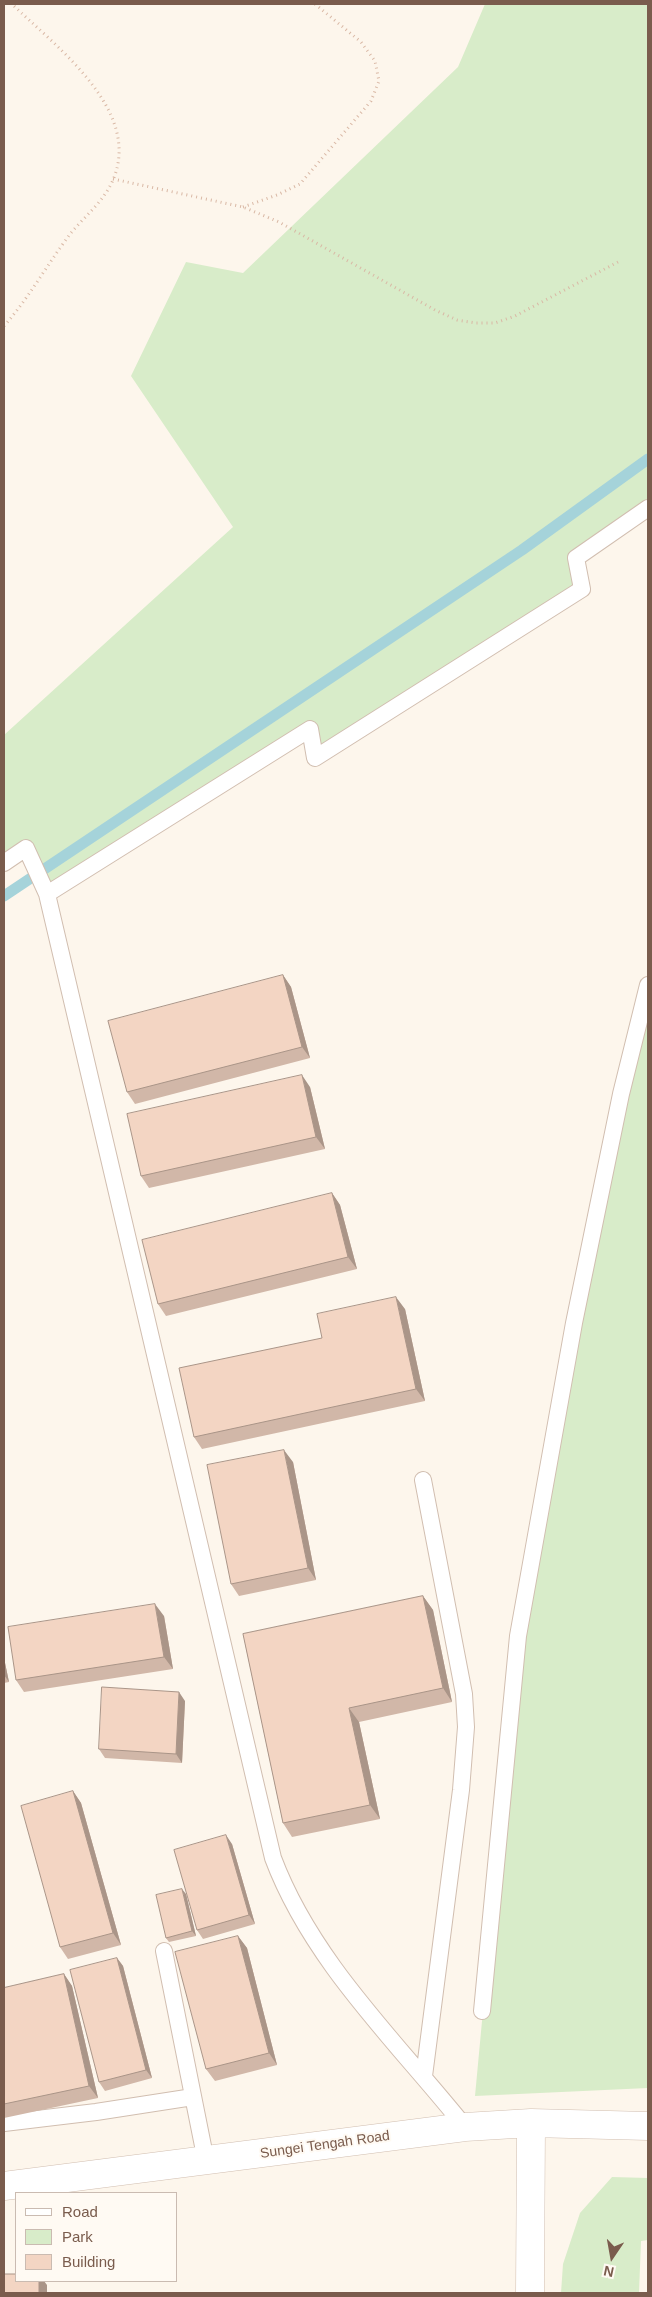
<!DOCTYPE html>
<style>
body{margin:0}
#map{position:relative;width:652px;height:2297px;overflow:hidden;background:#fdf6ec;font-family:Arial,sans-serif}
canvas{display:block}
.frame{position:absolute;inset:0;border:5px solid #7a5c4d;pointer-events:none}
.legend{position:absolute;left:15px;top:2192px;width:162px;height:90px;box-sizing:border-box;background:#fffaf3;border:1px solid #cabbb1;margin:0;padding:6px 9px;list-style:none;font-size:15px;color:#7a5c4d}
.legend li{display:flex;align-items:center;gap:10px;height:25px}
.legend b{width:25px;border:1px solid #cabbb1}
.north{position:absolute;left:587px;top:2232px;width:50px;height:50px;-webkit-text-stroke:4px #fffaf3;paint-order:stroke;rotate:192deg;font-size:14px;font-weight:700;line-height:20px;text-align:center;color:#7a5c4d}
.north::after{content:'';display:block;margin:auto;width:18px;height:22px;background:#7a5c4d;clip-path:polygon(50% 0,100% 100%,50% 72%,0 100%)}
</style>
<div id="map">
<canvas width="652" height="2297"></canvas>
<div class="frame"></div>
<ul class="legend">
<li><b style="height:6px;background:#fff"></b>Road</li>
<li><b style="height:14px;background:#d8ecc9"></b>Park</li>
<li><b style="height:14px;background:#f3d5c3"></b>Building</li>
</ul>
<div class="north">N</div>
</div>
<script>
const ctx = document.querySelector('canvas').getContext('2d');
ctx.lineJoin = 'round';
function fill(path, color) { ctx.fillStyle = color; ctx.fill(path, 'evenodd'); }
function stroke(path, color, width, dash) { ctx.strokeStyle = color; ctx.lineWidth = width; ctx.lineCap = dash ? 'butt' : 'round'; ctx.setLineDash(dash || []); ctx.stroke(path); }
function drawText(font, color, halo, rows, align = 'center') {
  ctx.font = font + ' Arial,sans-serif'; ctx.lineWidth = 4; ctx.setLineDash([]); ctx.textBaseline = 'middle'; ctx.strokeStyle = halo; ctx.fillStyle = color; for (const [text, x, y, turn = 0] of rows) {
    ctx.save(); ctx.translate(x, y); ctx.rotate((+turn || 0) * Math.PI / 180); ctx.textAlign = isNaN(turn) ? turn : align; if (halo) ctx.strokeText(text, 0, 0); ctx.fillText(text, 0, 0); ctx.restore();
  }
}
const green = new Path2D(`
 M485,4h163v504l-71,50 5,31 -267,169 -5,-29 -263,165 -21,-46 -22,15v-128l229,-208 -102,-151 55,-114 57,11 215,-206z
 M648,985v1103l-173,8 43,-460z
 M612,2177l36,1v62l-7,1 -2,52h-78l2,-29 17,-51z`);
const stream = new Path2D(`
 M4,896l518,-346 126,-91`);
const path = new Path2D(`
 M113,179l130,28 36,15 156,88 22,10 19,3h19l20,-7 103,-54
 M243,207l34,-12 23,-11 71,-83 8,-20 -4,-20 -14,-19 -46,-38
 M4,326c25,-28 44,-63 67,-93 14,-17 33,-32 42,-53 30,-70 -58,-134 -101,-176`);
const service = new Path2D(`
 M4,863l22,-15 21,46 263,-165 5,29 267,-169 -6,-31 72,-50
 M47,894l226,964c39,104 124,184 192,269
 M423,1480l41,214 2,33 -5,63 -37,286
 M164,1951l42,210
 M482,2011l36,-375 56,-313 47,-229 27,-109
 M4,2123l92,-11 97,-15`);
const minor = new Path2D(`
 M4,2186l461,-59 66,-4 117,3
 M530,2293l1,-170`);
const wall = new Path2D(`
 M283,975l8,12 19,71 -175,46 -8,-12z
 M310,1087l15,62 -176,39 -8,-12z
 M332,1193l8,12 17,64 -191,47 -8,-12z
 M405,1309l20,92 -223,48 -8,-12z
 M293,1462l23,118 -77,16 -8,-12z
 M423,1596l10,14 19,92 -93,20 21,97 -88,18 -9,-14 -40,-189z
 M164,1616l9,53 -149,23 -8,-12z
 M4,1658l5,24 -5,1z
 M185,1701l-3,62 -77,-5 -6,-9z
 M73,1791l8,12 40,142 -53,14 -8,-12z
 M232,1844l23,80 -52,15 -6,-9z
 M186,1894l10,42 -27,6 -3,-4z
 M238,1936l9,12 30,117 -62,16 -9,-12z
 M117,1958l6,8 29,112 -47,13 -6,-9z
 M64,1974l8,12 26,112 -94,20v-130z`);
const shadedWall = new Path2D(`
 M283,975l8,12 19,71 -8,-11z
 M302,1075l8,12 15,62 -9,-12z
 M332,1193l8,12 17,64 -9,-12z
 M396,1297l9,12 20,92 -9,-12z
 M284,1450l9,12 23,118 -8,-12z
 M423,1596l10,14 19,92 -9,-14z
 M155,1604l9,12 9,53 -9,-12z
 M4,1658l5,24 -5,-7z
 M179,1692l6,9 -3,62 -6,-9z
 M349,1708l10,14 21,97 -10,-14z
 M73,1791l8,12 40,142 -8,-12z
 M226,1835l6,9 23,80 -6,-9z
 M182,1889l4,5 10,42 -4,-5z
 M238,1936l9,12 30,117 -8,-12z
 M117,1958l6,8 29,112 -6,-8z
 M64,1974l8,12 26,112 -9,-12z
 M39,2281h5l3,4v8h-8z`);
const building = new Path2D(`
 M283,975l19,72 -175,45 -19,-71z
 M302,1075l14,62 -175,39 -14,-62z
 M332,1193l16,64 -190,47 -16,-64z
 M396,1297l20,92 -222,48 -15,-69 143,-30 -5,-24z
 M284,1450l24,118 -77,16 -24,-119z
 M423,1596l20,92 -94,20 21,97 -87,18 -40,-189z
 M155,1604l9,53 -148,23 -8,-53z
 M102,1687l77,5 -3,62 -77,-5z
 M73,1791l40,142 -53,14 -39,-141z
 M226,1835l23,80 -52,15 -23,-80z
 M182,1889l10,42 -26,7 -10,-43z
 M238,1936l31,117 -63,16 -31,-117z
 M117,1958l29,112 -47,12 -29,-112z
 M64,1974l25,112 -85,18v-116z
 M4,2274h12v7h23v12h-35z`);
const streetNames = [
 ["Sungei Tengah Road",325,2145,-8]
];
fill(green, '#d8ecc9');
stroke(stream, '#a5d3da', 11);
stroke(service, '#d1beb0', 18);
stroke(minor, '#d1beb0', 29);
stroke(path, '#d9b8a5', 3, [1, 4]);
stroke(service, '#fff', 16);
stroke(minor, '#fff', 28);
fill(wall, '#d1b7a8');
fill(shadedWall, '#aa9588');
fill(building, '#f3d5c3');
stroke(building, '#aa9588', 1);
drawText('14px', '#7a5c4d', '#fffaf3', streetNames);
</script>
